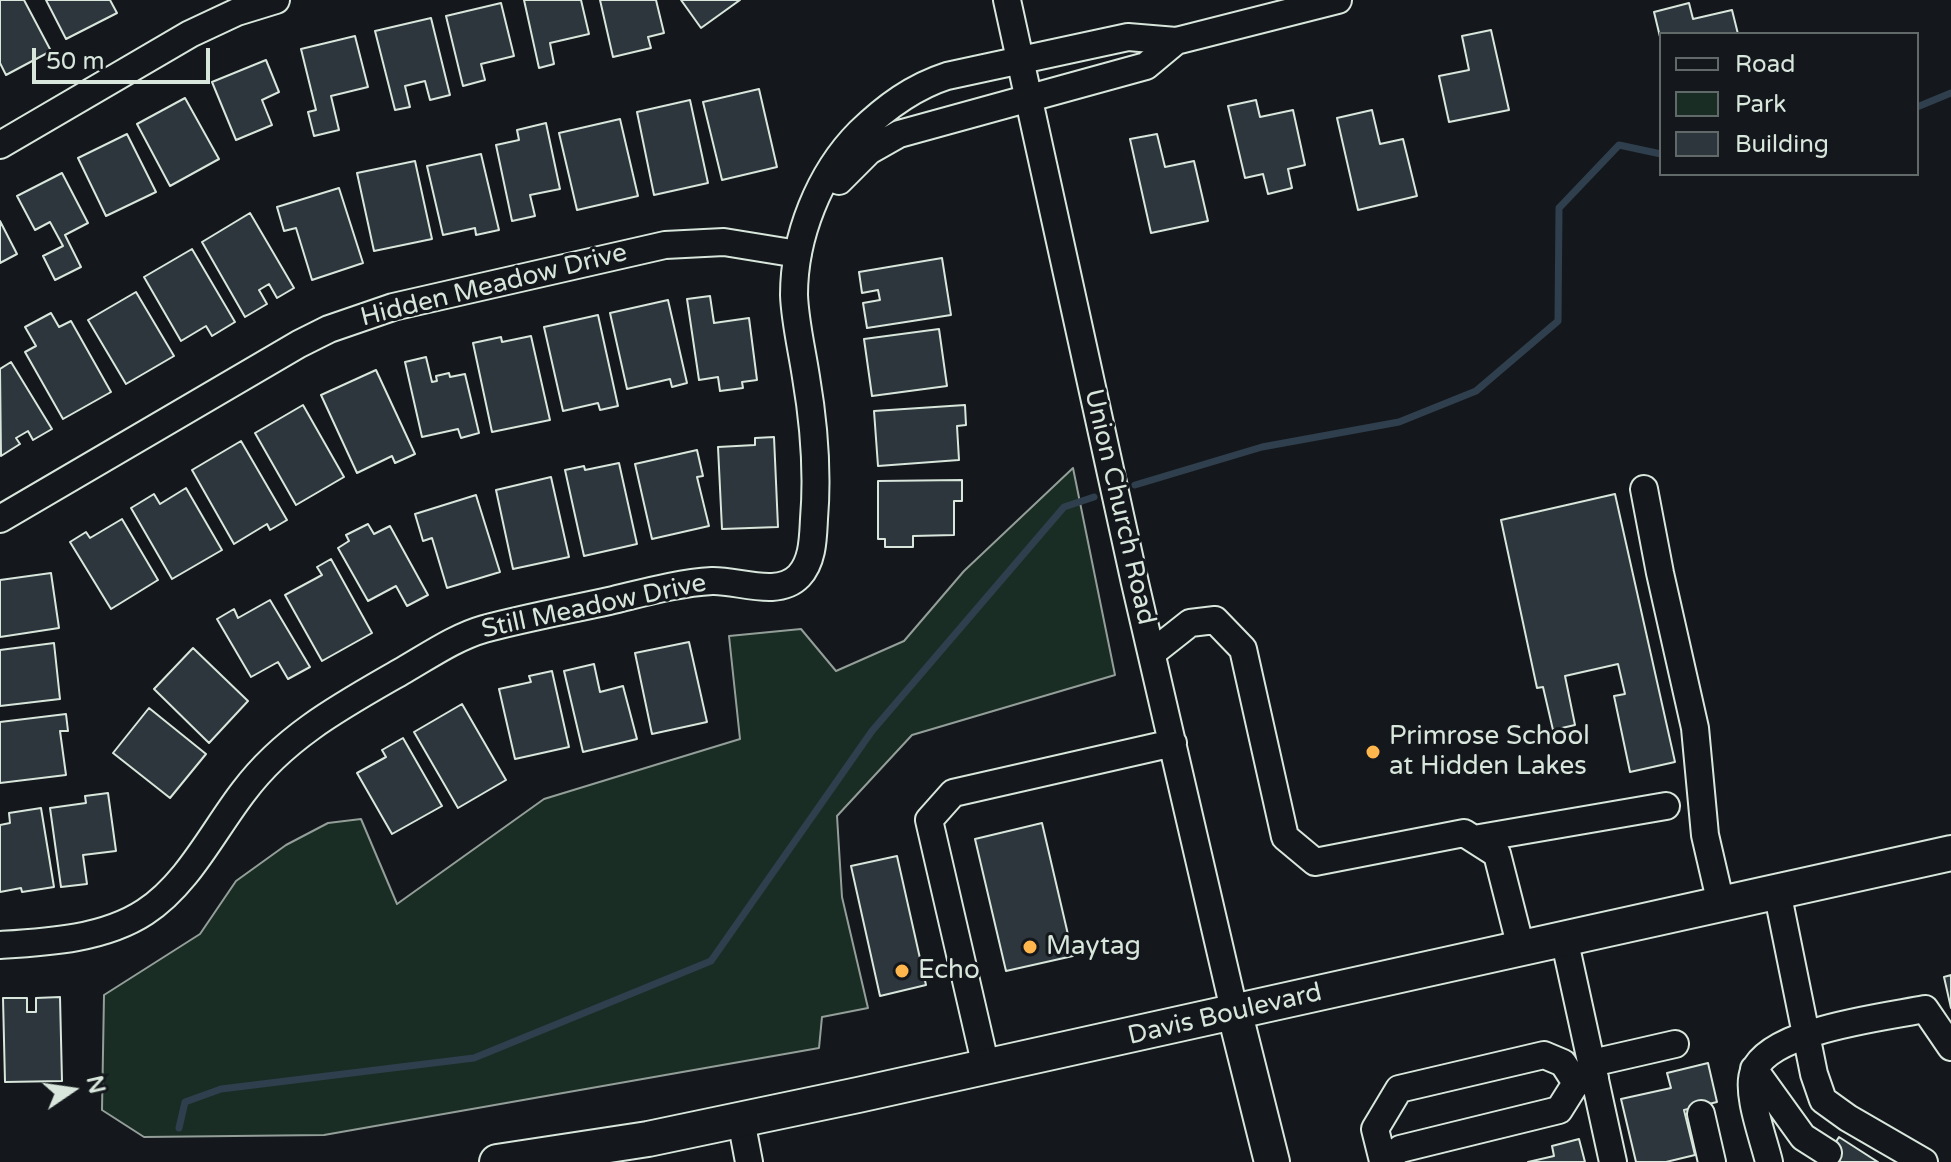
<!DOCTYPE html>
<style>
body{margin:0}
#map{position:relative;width:1951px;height:1162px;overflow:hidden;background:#14181c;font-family:"Varela Round",sans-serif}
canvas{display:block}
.legend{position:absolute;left:1659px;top:32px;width:260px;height:144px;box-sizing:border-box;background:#14181c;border:2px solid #626a69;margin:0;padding:10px 14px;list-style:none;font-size:24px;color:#d8e6dc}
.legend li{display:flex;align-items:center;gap:16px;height:40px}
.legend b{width:40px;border:2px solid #626a69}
.north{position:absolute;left:32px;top:1050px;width:80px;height:80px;-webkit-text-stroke:6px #14181c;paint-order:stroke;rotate:77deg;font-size:22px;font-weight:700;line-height:32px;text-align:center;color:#d8e6dc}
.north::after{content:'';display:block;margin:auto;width:28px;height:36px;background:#d8e6dc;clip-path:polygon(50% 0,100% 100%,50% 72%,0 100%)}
.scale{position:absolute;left:32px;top:48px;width:178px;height:36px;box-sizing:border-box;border:4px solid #d8e6dc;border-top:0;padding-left:10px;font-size:24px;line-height:28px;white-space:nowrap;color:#d8e6dc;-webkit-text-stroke:6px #14181c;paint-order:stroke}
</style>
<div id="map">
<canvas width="1951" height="1162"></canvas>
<ul class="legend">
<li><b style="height:10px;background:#14181c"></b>Road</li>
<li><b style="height:22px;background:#1a2d24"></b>Park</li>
<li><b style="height:22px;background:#2c363c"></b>Building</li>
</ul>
<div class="north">N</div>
<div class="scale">50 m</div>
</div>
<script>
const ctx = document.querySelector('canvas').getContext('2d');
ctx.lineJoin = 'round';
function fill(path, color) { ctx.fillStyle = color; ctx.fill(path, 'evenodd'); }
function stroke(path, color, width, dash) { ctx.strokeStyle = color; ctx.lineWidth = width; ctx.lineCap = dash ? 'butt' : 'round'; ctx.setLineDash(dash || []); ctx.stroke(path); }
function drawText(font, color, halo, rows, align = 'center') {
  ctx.font = font + ' "Varela Round",sans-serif'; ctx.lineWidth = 6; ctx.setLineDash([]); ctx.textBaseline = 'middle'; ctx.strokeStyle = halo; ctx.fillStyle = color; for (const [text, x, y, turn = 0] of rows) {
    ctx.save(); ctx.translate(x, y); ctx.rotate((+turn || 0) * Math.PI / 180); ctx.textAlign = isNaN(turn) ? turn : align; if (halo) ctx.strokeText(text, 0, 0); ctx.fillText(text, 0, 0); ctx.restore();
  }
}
const green = new Path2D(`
 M1073,468l42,207 -203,60 -75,81 5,81 26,111 -46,9 -3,31 -495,87 -180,2 -42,-27 2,-115 96,-61 36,-53 50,-36 42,-22 33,-4 36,85 147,-105 196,-60 -11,-103 72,-7 35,42 68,-30 60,-70z`);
const stream = new Path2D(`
 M1917,107l34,-14
 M1135,485l127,-38 137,-25 77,-31 82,-70 1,-113 60,-63 42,9
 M179,1128l6,-26 36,-13 253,-31 237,-97 161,-230 192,-224 30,-10`);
const building = new Path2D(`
 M0,0h24l27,51 -45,24 -6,-12z
 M46,0h64l7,13 -51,26z
 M524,0h57l8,34 -39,9 4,21 -15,4z
 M600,0h56l8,33 -16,4 3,11 -38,9z
 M681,0h59l-39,28z
 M501,3l13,53 -33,8 4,16 -22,6 -17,-70z
 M1689,3l4,16 39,-9 6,24h-77v7l-7,-29z
 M431,18l19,77 -20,5 -5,-19 -20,5 5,21 -15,3 -20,-79z
 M1491,30l18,80 -60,12 -10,-46 30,-6 -7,-34z
 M355,36l13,51 -37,9 8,34 -25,6 -6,-24 8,-2 -15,-61z
 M266,60l13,32 -17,8 10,25 -36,15 -24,-58z
 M759,89l18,78 -55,13 -19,-78z
 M185,98l34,61 -49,27 -33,-62z
 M690,100l18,83 -54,12 -17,-83z
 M1256,100l4,17 33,-7 12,55 -17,4 4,19 -24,6 -5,-20 -18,4 -17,-72z
 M1372,110l8,34 23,-5 14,57 -59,14 -21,-92z
 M620,119l18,77 -61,14 -18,-77z
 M546,123l14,66 -30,6 5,21 -23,5 -16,-76 23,-5 -2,-10z
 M127,134l29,58 -50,24 -28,-58z
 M1157,134l8,33 29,-6 14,60 -57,12 -21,-94z
 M481,154l18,76 -23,5 -1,-7 -32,7 -16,-69z
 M415,161l17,78 -58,12 -17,-78z
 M62,173l26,50 -23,12 16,32 -26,13 -12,-24 20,-10 -13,-24 -15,8 -18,-34z
 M339,188l24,75 -51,17 -16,-52 -12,3 -7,-24z
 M250,213l44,75 -17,10 -8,-14 -10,6 8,14 -22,13 -43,-75z
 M0,221l17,33 -17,9z
 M192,249l43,73 -23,14 -6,-10 -25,15 -37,-64z
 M942,258l9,57 -84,13 -4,-25 17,-3 -2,-10 -16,3 -3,-21z
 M136,292l38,64 -48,28 -38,-64z
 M710,296l4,27 35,-5 8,62 -15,2 1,6 -23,3 -2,-14 -19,3 -12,-81z
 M668,300l19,83 -15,4 -2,-8 -43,10 -17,-76z
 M51,313l8,14 12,-6 40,71 -48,27 -38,-67 11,-6 -11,-19z
 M598,315l20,91 -18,4 -2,-7 -35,8 -19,-84z
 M939,329l8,57 -75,10 -8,-57z
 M531,336l19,84 -58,12 -19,-89 28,-6 1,5z
 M426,357l6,25 5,-1 -1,-5 13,-3 1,4 15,-3 14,59 -18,5 -3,-9 -36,8 -17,-75z
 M11,362l41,67 -19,11 -5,-9 -12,7 4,6 -19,12 -1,-87z
 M376,370l39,84 -20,9 -3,-7 -35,17 -36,-78z
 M303,405l41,72 -48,28 -41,-72z
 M965,405l1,20 -9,1 2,34 -81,6 -4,-55z
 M774,437l4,90 -56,2 -4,-82 37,-2v-7z
 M241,441l46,79 -17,10 -3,-6 -33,20 -42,-74z
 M697,450l6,26 -6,1 12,49 -57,13 -17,-75z
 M619,463l18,81 -53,12 -19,-86 19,-4 1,4z
 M551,477l18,80 -56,12 -17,-79z
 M962,480v21h-8v34l-41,1v11h-28v-8h-7v-58z
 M186,488l36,62 -50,29 -41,-71 23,-14 6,10z
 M1615,494l60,268 -45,10 -16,-76 11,-2 -7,-30 -53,12 10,49 -22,5 -10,-43 -6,1 -36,-168z
 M476,495l24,77 -53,16 -15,-50 -9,3 -8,-27z
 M122,519l36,61 -47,29 -41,-67 16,-10 4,6z
 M368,524l6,10 16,-8 38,69 -21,11 -11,-20 -28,15 -30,-53 11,-7 -3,-6z
 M331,559l41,74 -50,28 -37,-66 37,-20 -5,-8z
 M51,573l8,55 -59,9v-57z
 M270,600l40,67 -22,12 -10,-17 -27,15 -34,-58 17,-10 4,9z
 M689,642l18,80 -55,12 -17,-81z
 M54,643l6,56 -60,7v-56z
 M193,648l55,53 -39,42 -55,-54z
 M594,664l6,28 23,-6 14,53 -54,13 -19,-81z
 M552,671l17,76 -54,12 -16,-70 32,-7 -2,-6z
 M462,704l44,76 -48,28 -44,-76z
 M149,708l57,46 -36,44 -57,-45z
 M66,714l2,17h-8l6,44 -66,8v-61z
 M403,738l39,68 -50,28 -35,-61 29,-16 -4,-7z
 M108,793l8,58 -33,4 4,29 -26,3 -11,-79 36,-5 -1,-7z
 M41,808l13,79 -32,5 -1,-4 -21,4v-67l10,-2 -1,-10z
 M1042,823l31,133 -67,15 -31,-132z
 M897,856l29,129 -46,11 -29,-130z
 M1951,975v33l-7,-31z
 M60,997l2,84 -57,1 -2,-84h24v14h9v-14z
 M1708,1063l9,39 -33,8 11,45 -29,7h-30l-15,-63 50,-11 -4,-15z
 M1839,1137l39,25h-55z
 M1579,1139l6,23h-57l26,-6 -2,-10z`);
const minor = new Path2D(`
 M1007,0l128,583 100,431
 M0,145l190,-111 47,-22 39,-12
 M839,181l30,-30 30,-17 247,-68 30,-25
 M1644,489l16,84 35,155 10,107 16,69
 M0,519l299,-175 30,-15 64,-22 272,-62 59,-3 74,12
 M1152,653l38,-30 25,-3 28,29 42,188 30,25 149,-29 33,21 24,94
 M1474,839l192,-33
 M1777,891l37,183 9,26 25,18 76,44
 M1564,938l49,224
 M0,945c48,-3 104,-6 145,-33 43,-28 68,-81 99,-121 42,-56 101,-87 160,-121 26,-15 52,-33 80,-41 41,-11 84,-19 125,-28 34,-8 68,-18 103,-20 26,-1 66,17 87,-5 14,-15 14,-38 15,-57 4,-48 0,-95 -8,-142 -4,-27 -11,-55 -12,-82 0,-58 25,-122 66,-163 26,-25 53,-45 87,-56l181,-39 48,4 162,-41
 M1592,1063l83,-19
 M986,1067l-57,-247 24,-27 220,-50
 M1754,1069l49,68 25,16
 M1701,1114l11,48
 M741,1120l8,42
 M1383,1161l-8,-32 24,-40 145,-34 19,8 13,20
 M1383,1162l17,-13 159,-39 17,-27 19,-5
 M1769,1162c-5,-22 -24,-71 -15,-91 16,-41 131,-54 171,-62l26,38`);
const major = new Path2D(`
 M1235,1014l37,148
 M497,1162l151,-23 210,-44 1093,-242`);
const markers = [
 [1373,752,8,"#ffb74d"],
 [1030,947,8,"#ffb74d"],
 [902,971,8,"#ffb74d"]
];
const streetNames = [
 ["Hidden Meadow Drive",494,286,-14],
 ["Union Church Road",1119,507,77],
 ["Still Meadow Drive",594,607,-12],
 ["Davis Boulevard",1225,1015,-13]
];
const poiNames = [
 ["Primrose School",1389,737],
 ["at Hidden Lakes",1389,767],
 ["Maytag",1046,947],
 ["Echo",918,971]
];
fill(green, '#1a2d24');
stroke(green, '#939e99', 2);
stroke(stream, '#2f3f4d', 7);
fill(building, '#2c363c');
stroke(building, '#d8e6dc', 2);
stroke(minor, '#d8e6dc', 30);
stroke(major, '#d8e6dc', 38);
stroke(minor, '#14181c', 26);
stroke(major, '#14181c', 34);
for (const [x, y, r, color] of markers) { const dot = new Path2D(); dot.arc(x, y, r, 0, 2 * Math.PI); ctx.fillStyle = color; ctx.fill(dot); stroke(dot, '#14181c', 3); }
drawText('26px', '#d8e6dc', '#14181c', streetNames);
drawText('26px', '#d8e6dc', '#14181c', poiNames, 'left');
</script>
